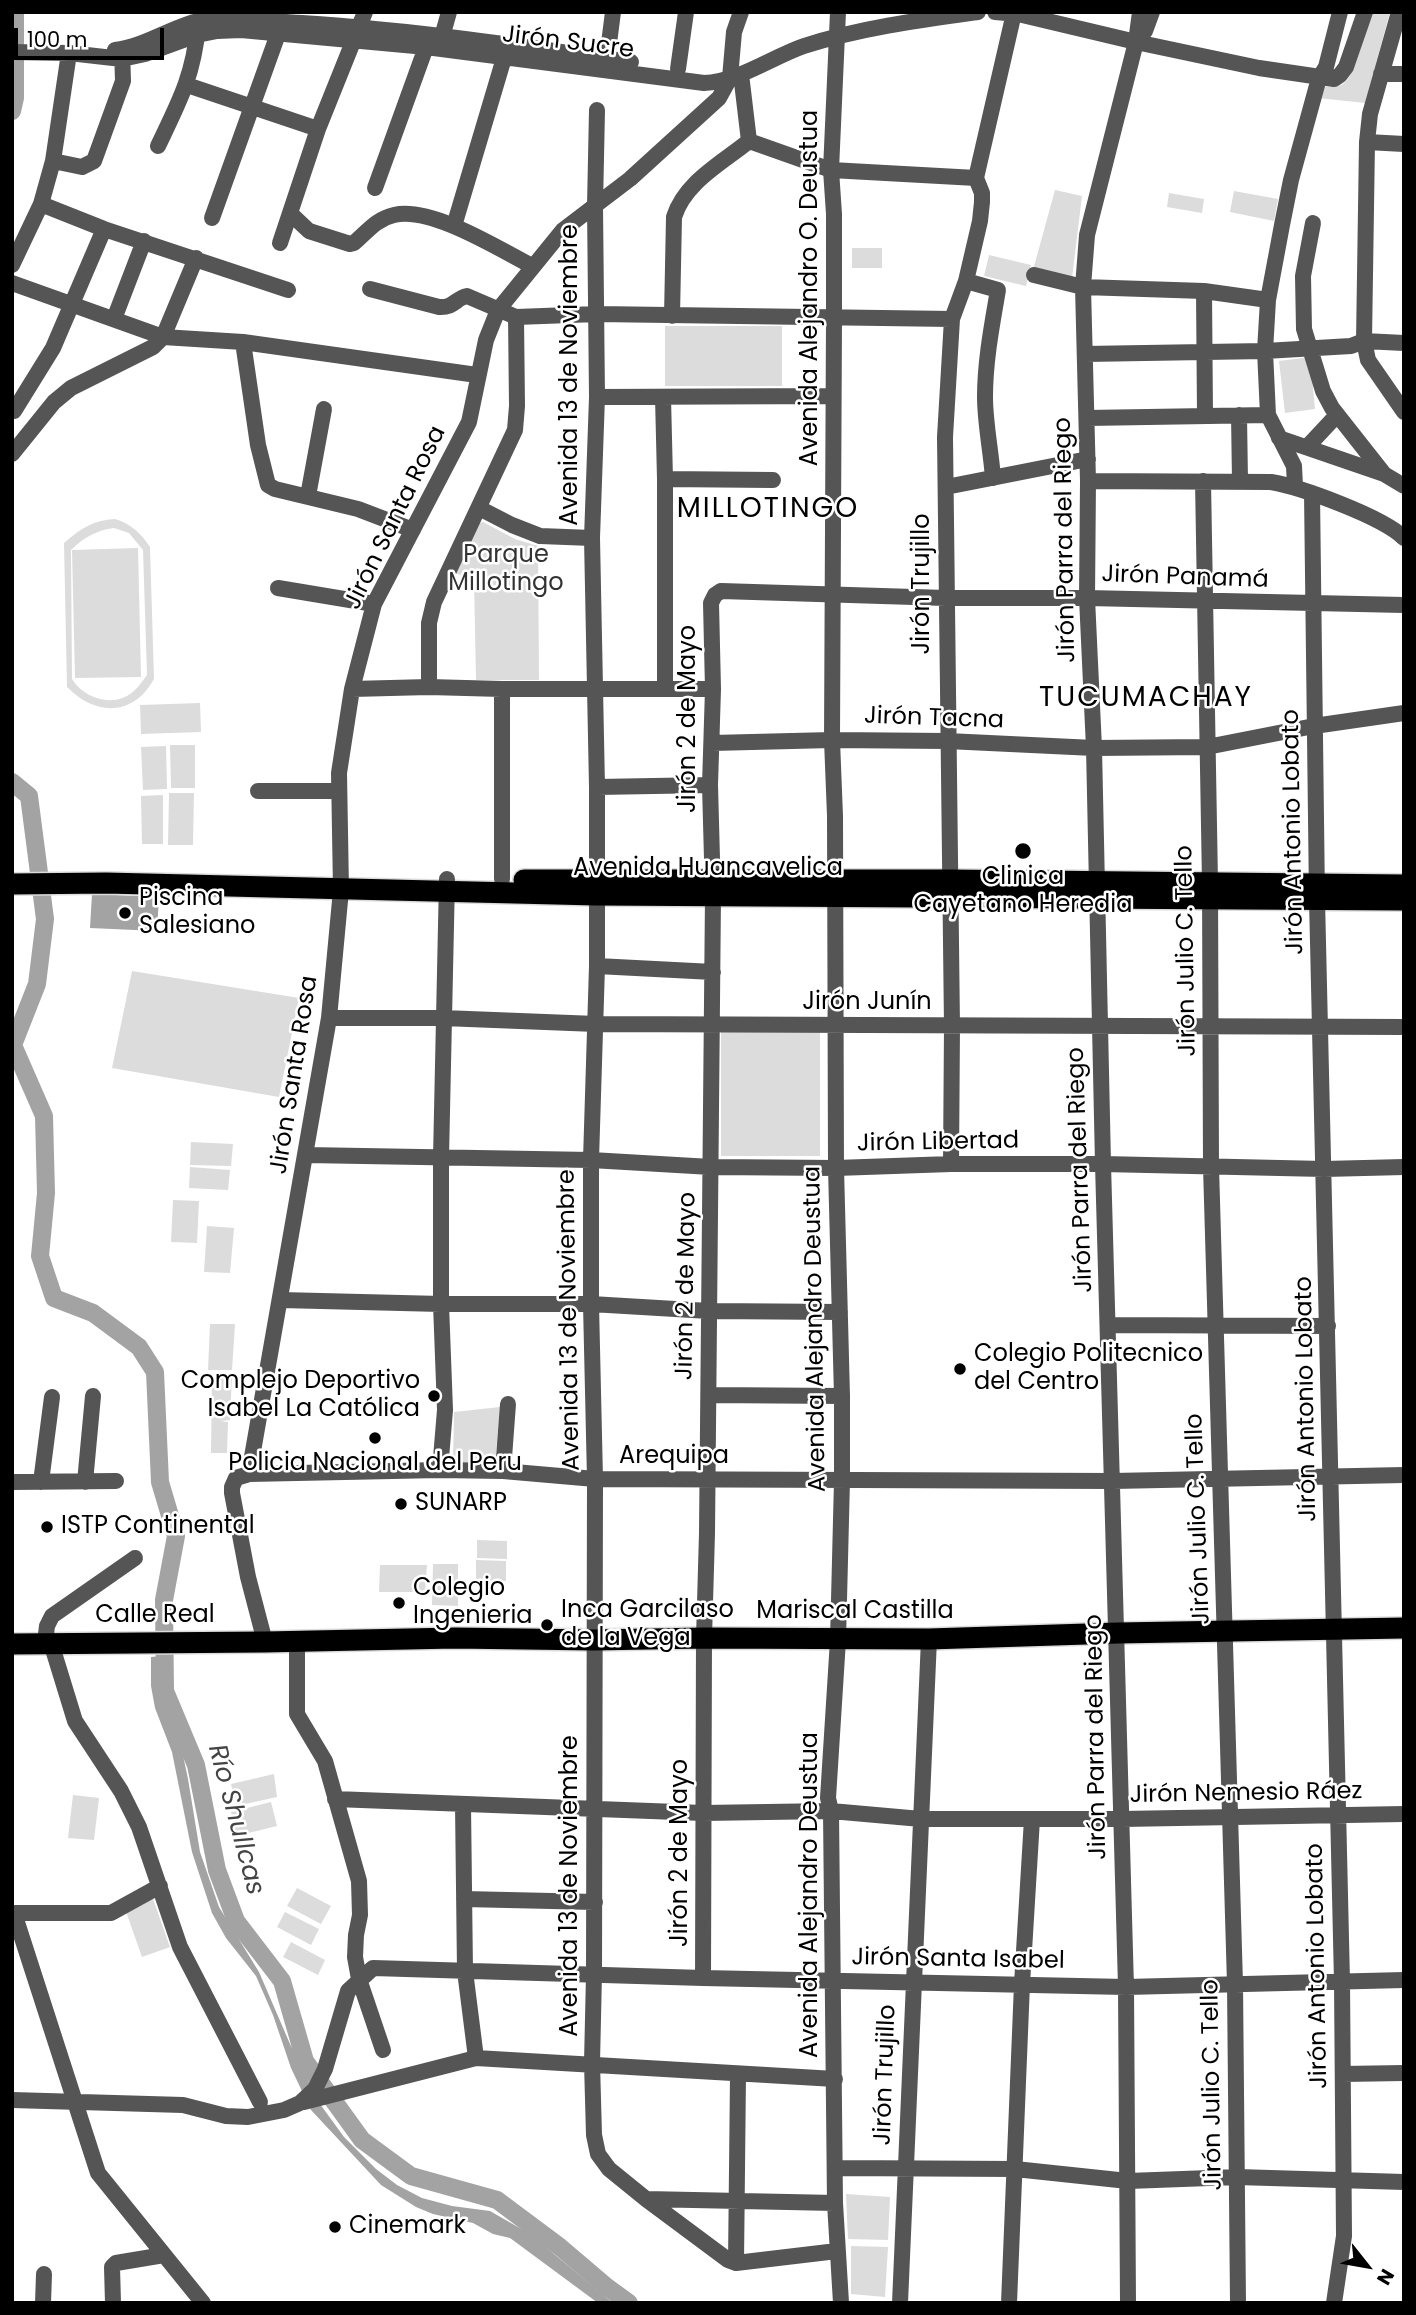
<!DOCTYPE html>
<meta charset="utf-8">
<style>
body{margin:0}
#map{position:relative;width:1416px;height:2315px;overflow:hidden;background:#fff;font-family:Poppins,sans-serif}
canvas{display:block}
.frame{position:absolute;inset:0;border:14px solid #000;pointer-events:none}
.north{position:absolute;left:1332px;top:2231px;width:70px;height:70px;-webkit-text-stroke:5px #fff;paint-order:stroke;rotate:121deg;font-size:19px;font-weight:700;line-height:28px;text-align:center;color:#000}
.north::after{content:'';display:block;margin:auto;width:24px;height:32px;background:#000;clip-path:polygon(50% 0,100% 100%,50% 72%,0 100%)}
.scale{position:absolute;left:14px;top:28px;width:150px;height:32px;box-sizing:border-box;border:4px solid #000;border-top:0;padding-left:9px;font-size:21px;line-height:24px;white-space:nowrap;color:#000;-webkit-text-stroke:5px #fff;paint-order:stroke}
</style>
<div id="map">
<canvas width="1416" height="2315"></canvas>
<div class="frame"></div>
<div class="north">N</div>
<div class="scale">100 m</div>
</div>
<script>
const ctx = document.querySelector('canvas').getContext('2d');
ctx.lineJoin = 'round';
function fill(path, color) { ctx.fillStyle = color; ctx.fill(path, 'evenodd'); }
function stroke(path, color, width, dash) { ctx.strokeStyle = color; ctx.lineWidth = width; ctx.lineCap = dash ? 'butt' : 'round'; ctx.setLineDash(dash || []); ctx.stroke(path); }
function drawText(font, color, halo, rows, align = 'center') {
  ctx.font = font + ' Poppins,sans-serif'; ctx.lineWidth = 5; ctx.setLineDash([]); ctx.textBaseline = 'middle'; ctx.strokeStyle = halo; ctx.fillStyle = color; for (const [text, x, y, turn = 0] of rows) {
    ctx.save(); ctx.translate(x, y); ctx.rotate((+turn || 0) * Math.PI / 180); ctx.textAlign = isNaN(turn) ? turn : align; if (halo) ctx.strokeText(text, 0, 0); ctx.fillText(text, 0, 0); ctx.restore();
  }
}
const green = new Path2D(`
 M1373,12h17l-25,91 -47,-5 3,-12c7,1 15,2 22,-2 15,-11 20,-54 30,-72z
 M1055,190l27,6 -10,82 -39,-8z
 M1234,191l44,8 -4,22 -44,-9z
 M1169,193l35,6 -2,14 -35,-6z
 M852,248h30v20h-30z
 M989,255l42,10 -5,21 -42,-10z
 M665,326h117v60h-117z
 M1310,357l5,52 -30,4 -6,-52z
 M115,519c17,5 26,15 35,28l4,132c-21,38 -59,37 -87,8l-3,-144c16,-14 29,-23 51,-24zM114,528l15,5 14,17 4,125c-6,8 -11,16 -20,21 -19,10 -44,1 -55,-17l-1,-129c12,-12 26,-20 43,-22z
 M483,522l32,17 23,7 1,134h-63l-2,-101 -23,-7 29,-49z
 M138,548l3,129 -66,1 -3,-128z
 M200,703l1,29 -60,2 -1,-29z
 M170,745h25v43h-24z
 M166,746l1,43 -24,1 -2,-43z
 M169,793h25l-1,52h-25z
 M163,795v49h-21l-1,-48z
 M132,971l167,27 -20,99 -167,-29z
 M820,1030v126h-99v-125z
 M191,1142l42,2 -2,22 -41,-1z
 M190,1167l40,3 -2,20 -39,-2z
 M173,1200l26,1 -2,42 -26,-1z
 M207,1226l27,2 -4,45 -26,-1z
 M210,1324h25l-3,46h-24z
 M212,1375h20l-2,45 -10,1 8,1 -1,31h-16z
 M500,1407l-5,56 -42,2 1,-53z
 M477,1540l30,1v18l-30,-1z
 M476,1560l30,1v20l-30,-1z
 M433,1564h25v42l-26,-1z
 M380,1565h47l-2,27h-46z
 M274,1774l3,23 -41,9 -5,-22z
 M73,1795l26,3 -5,42 -26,-2z
 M271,1802l6,24 -41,10 -5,-24z
 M297,1888l34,18 -10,18 -34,-18z
 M152,1896l18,51 -28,10 -18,-51z
 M285,1912l34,17 -8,16 -34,-18z
 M291,1942l34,18 -7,15 -35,-18z
 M846,2194l44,3 -2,43 -40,-1z
 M851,2246l37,1 -3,50 -34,-3z`);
const water = new Path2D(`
 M92,894l67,3 -2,34 -67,-3z
 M162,1656l26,123 12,73 19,55 40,65 31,72 30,60 24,33 32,32 21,16 25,13 30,8 38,5 40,23 83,69h-15l-88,-65 -17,-4 -20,-11 -40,-9 -17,-7 -35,-22 -70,-75 -20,-42 -18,-53 -17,-39 -30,-38 -14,-25 -20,-61 -20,-100 -17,-44 -4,-22v-29z`);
const river = new Path2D(`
 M12,111l3,-13v-86
 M12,782l17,14 16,123 -8,65 -24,61 31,71 2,77 -6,63 14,42 39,15 46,34 16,25 5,110 16,54 -12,64 1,91 31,74 21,105 19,51 46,60 23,80 57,79 49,36 86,24 63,47 47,40 22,16`);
const minor = new Path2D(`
 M838,12l-7,158 3,44v104l-2,422 3,76 1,352 6,228v84l-4,160 -10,158 3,13 4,392 6,100
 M995,12l23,2 118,28 123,26 75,11 6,-4 6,-8 19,-55
 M1399,12l-29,102 -3,28 -3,199 4,19 36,52
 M442,37l7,-25
 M1137,40l8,-9 7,-19
 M115,50c34,-4 62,-28 96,-31 30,-4 61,3 91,4 110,7 220,23 329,39
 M12,52l57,1 53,6 23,-5 52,-19 20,-4 24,-1 185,17 278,36c34,-1 68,-26 100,-37 56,-18 116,-26 174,-34
 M607,59l6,-47
 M678,69l8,-57
 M1381,74h23
 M187,85l131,44
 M597,110l-2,96 2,191 -5,141 5,249v179l-6,194v144l4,175 -1,495 -2,89 2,72 4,19 11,15 37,30 82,61 8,3 101,-12
 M749,141l82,29 145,8
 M1367,142l37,2
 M158,146c21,-44 35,-69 40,-119
 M53,161l29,6 12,-6 29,-80 -1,-32
 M375,188l51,-141
 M41,204l63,25 184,61
 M291,214l18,17 41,13 4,-1c13,-11 22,-24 40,-28 37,-9 105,34 138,51
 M212,218l66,-184
 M1313,223l-10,53 1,53 19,62 9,17 52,66
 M454,226l50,-168
 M280,243l38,-114 47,-117
 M12,265l29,-61 12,-43 16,-108
 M1034,275l49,12 121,4 64,9
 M966,281l32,9c-6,35 -13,71 -13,107 0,26 6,54 8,81
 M12,283l151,54 80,5 234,33
 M370,289l69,18c15,1 17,-9 28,-11l49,21 81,-3 355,5
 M1204,291l1,125
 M672,316l2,-99c11,-35 48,-54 75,-76l-8,-67
 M114,319l30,-78
 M243,342l15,103 10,40 7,4 83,20 55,21
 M1085,354l180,-3 86,-5 13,-5 40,2
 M597,397l236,-1
 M663,397l2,82v209
 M14,411l39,-63 51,-119
 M1239,415l1,66
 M1087,418l181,-3
 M1279,438l105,36 20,12
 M1308,446l29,-31
 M12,454l42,-52 17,-14 82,-41 10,-10 33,-79
 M665,479l108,1
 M1088,481l183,1c30,5 112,35 133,56
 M1203,481l7,402 1,284 24,817 3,319
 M1295,486l-1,-20 -26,-51 -3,-64 3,-51 14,-75 9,-45 28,-102 7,-11 14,-55
 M946,487l142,-28
 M1312,493l5,406 25,1082 2,255 -10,67
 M308,496l16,-87
 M479,508l33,17 28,11 52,2
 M278,588l96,16
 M429,687v-64l5,-21 81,-172 2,-24 -1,-89
 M352,689l77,-2 73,2h211
 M712,743l120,-3 115,1 147,7 113,-1 107,-21 90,-13
 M597,787l113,-2
 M258,791h81
 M502,879v-190
 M597,966l116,6
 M329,1018h114l153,6 808,3
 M306,1155l285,5 120,7 125,1 115,-4h152l221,5 80,-2
 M951,1164l1,-138 -7,-589 7,-118 14,-38 14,-60 2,-19v-9l-6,-15 38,-165
 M281,1300l160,4h150l118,7 131,1
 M1108,1325l220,1
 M709,1395l133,1
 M440,1470l5,-60 -4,-106v-146l6,-279
 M503,1471l5,-67
 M249,1474l80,-456 12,-128 -2,-117 13,-84 22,-85 95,-182 17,-82 12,-30 65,-80 67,-51 89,-81 11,-20 4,-46 7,-20
 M12,1482l104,-1
 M41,1482l11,-85
 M85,1482l8,-86
 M297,1641v73l28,47 34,120 1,34 -4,20 -1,22 4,22 24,71
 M265,1642l-17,-65 -16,-84v-6l4,-9 13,-4 191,-4 63,1 92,8 518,2 291,-6
 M45,1643l2,-17 5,-10 83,-58
 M51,1643l24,78 46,70 18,36 41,120 80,155
 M335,1799l368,14 128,-2 90,8h201l282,-5
 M463,1805l2,166 11,87
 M464,1899l131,3
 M12,1913h99l49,-27
 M14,1913l84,260 105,130
 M703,1978l1,-340 3,-105 6,-637 -3,-111 3,-96 -2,-86 4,-8 6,-4 225,7h141l317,7
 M1343,2074l61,-1
 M12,2100l171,5 43,11 22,1 36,-7 16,-7 15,-14 10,-20 23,-78 25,-23 330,10 423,9 278,-7
 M304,2102l172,-44 359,21
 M836,2168l179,1 113,12 109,-4 167,5
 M646,2199l189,4
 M736,2263l2,-188
 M43,2303l1,-29
 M113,2303l-1,-36 4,-4 48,-8
 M900,2303l29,-664
 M1009,2303l13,-319 10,-165
 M1128,2303l-2,-316 -23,-823 -9,-416 -7,-150 1,-117 -5,-194 4,-52 49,-193 4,-30`);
const highway = new Path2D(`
 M524,880h425l455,5
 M12,884l94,-1 490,12 808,5
 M12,1644l253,-2 190,-4 139,2 110,-2 225,1 189,-6 286,-5`);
const markers = [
 [1023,851,9,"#000"],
 [125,913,7,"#000"],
 [960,1369,7,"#000"],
 [434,1396,7,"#000"],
 [375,1438,7,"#000"],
 [401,1504,7,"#000"],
 [47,1527,7,"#000"],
 [399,1603,7,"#000"],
 [547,1625,7,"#000"],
 [335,2227,7,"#000"]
];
const streetNames = [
 ["Jirón Sucre",568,43,7],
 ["Avenida Alejandro O. Deustua",811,288,-90],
 ["Avenida 13 de Noviembre",571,375,-90],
 ["Jirón Santa Rosa",396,518,-64],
 ["Jirón Parra del Riego",1066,540,-91],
 ["Jirón Panamá",1185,578,2],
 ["Jirón Trujillo",923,584,-90],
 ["Jirón 2 de Mayo",689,719,-90],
 ["Jirón Tacna",934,719,2],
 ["Jirón Antonio Lobato",1294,832,-91],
 ["Avenida Huancavelica",708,869],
 ["Jirón Julio C. Tello",1187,951,-91],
 ["Jirón Junín",867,1003],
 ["Jirón Santa Rosa",295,1075,-81],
 ["Jirón Libertad",938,1143,-1],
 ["Jirón Parra del Riego",1081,1170,-92],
 ["Jirón 2 de Mayo",687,1286,-89],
 ["Avenida 13 de Noviembre",570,1320,-91],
 ["Avenida Alejandro Deustua",816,1329,-91],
 ["Jirón Antonio Lobato",1307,1399,-91],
 ["Arequipa",674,1457],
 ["Jirón Julio C. Tello",1199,1519,-92],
 ["Mariscal Castilla",855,1612],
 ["Calle Real",155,1616],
 ["Jirón Parra del Riego",1097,1737,-91],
 ["Jirón Nemesio Ráez",1246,1794,-1],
 ["Jirón 2 de Mayo",681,1853,-90],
 ["Avenida 13 de Noviembre",571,1886,-90],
 ["Avenida Alejandro Deustua",811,1895,-90],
 ["Jirón Santa Isabel",958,1960,1],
 ["Jirón Antonio Lobato",1318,1966,-91],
 ["Jirón Trujillo",886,2075,-88],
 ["Jirón Julio C. Tello",1213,2085,-91]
];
const parkNames = [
 ["Parque",506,556],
 ["Millotingo",506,584]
];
const poiNames = [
 ["Clinica",1023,878,"center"],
 ["Cayetano Heredia",1023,906,"center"],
 ["Piscina",139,899],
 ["Salesiano",139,927],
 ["Colegio Politecnico",974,1355],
 ["del Centro",974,1383],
 ["Complejo Deportivo",420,1382,"right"],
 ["Isabel La Católica",420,1410,"right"],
 ["Policia Nacional del Peru",375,1464,"center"],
 ["SUNARP",415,1504],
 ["ISTP Continental",61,1527],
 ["Colegio",413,1589],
 ["Ingenieria",413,1617],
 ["Inca Garcilaso",561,1611],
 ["de la Vega",561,1639],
 ["Cinemark",349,2227]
];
const waterNames = [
 ["Río Shullcas",235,1820,75]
];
const quarterNames = [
 ["MILLOTINGO",768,510],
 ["TUCUMACHAY",1146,699]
];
fill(green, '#dcdcdc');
fill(water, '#a3a3a3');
stroke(river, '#a3a3a3', 18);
stroke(highway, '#dbdbdb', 24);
stroke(minor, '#555', 16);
stroke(highway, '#000', 21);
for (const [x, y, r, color] of markers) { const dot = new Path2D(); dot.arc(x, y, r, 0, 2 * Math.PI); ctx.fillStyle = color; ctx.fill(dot); stroke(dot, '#fff', 2.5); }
drawText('24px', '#000', '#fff', streetNames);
drawText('24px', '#333', '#fff', parkNames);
drawText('24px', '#000', '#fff', poiNames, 'left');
drawText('italic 26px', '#444', '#fff', waterNames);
ctx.letterSpacing = '2px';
drawText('28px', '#000', '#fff', quarterNames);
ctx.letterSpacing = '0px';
</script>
